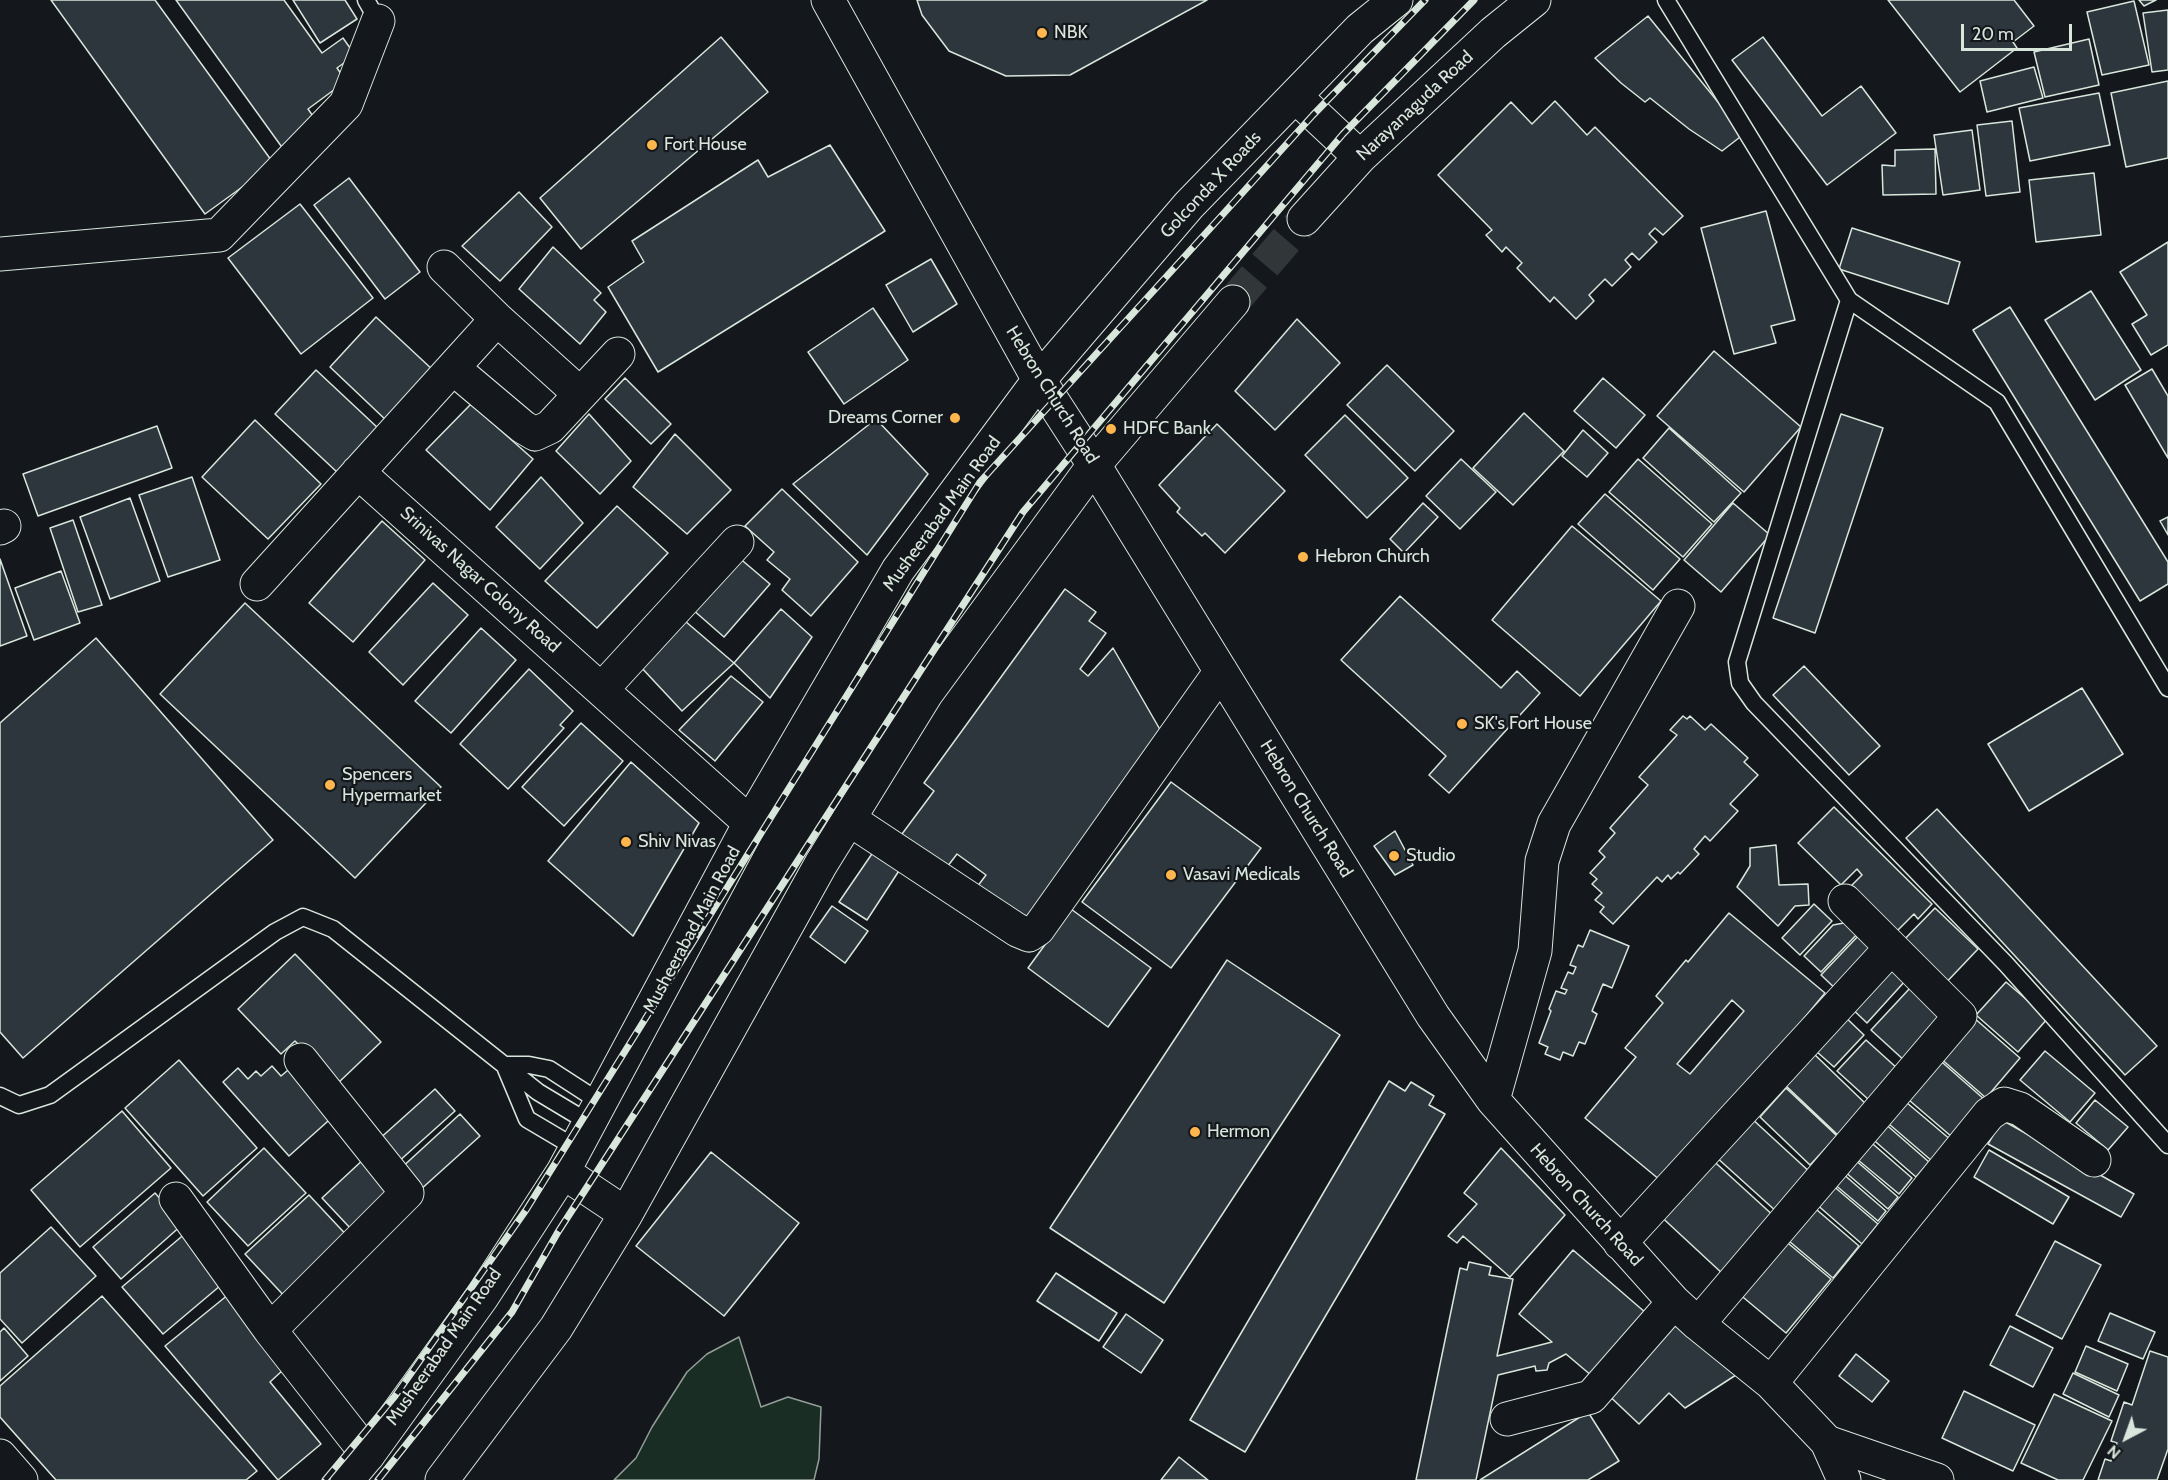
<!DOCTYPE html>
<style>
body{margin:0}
#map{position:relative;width:2168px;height:1480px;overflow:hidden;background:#14181c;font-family:Cabin,sans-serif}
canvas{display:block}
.north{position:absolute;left:2096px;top:1408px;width:60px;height:60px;-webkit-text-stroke:4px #14181c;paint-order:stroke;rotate:221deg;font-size:16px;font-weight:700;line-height:24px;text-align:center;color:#d8e6dc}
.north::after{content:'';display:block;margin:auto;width:21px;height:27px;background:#d8e6dc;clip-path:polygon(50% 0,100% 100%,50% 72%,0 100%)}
.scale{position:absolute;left:1961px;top:24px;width:111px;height:27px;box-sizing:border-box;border:3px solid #d8e6dc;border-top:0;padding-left:8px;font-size:18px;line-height:21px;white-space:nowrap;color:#d8e6dc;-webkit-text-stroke:4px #14181c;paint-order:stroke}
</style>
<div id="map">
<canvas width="2168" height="1480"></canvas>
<div class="north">N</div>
<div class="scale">20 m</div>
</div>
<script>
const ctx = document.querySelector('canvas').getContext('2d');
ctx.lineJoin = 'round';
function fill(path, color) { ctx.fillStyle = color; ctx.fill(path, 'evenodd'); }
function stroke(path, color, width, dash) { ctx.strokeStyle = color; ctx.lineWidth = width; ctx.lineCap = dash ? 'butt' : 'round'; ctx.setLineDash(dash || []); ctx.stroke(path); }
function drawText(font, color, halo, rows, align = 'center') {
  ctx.font = font + ' Cabin,sans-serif'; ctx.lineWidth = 4.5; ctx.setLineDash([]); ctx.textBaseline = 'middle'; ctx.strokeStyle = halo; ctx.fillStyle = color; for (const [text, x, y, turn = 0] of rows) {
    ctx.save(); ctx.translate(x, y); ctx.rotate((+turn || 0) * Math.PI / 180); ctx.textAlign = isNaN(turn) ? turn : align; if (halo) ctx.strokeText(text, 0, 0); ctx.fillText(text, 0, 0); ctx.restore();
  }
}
const green = new Path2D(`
 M739,1337l22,70 27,-10 33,10 -2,52 -5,21h-200l22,-22 16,-31 35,-55 20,-18z`);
const building = new Path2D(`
 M51,0h104l119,164 -69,50z
 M176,0h108l38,53 21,-15 12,17 -18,13 9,13 -38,28 16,23 -35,25z
 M293,0h52l12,19 -37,24z
 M917,0h290l-137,75 -64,1 -57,-25 -27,-36z
 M1888,0h126l20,26 -21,16 4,6 -57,44z
 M2139,0h17l-12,6z
 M2134,1l15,64 -47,10 -15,-63z
 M2168,10v60l-16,2 -9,-59z
 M1648,16l96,118 -22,17 -33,-22 -39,-31 -5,4 -24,-19 -26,-25z
 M721,37l47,55 -187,157 -41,-51z
 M1763,37l59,79 39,-30 35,47 -69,52 -95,-125z
 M2089,39l10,46 -54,12 -11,-45z
 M2034,67l9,31 -56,14 -7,-31z
 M2168,81v77l-42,9 -15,-74z
 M2099,93l11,52 -80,16 -11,-53z
 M1555,101l32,34 8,-8 88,89 -20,19 -8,-7 -6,6 8,8 -18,18 -7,-7 -7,7 6,7 -19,19 -7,-7 -16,16 5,6 -18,18 -22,-22 -4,5 -33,-34 5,-5 -16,-16 -4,5 -16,-17 6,-5 -54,-55 73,-73 21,22z
 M2012,121l8,71 -34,4 -9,-71z
 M1972,130l8,60 -37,5 -9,-60z
 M830,145l55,86 -227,141 -50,-85 36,-25 -12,-21 126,-81 10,17z
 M1935,149l1,45 -53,1 -1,-30 13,1v-16z
 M2094,173l7,62 -65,7 -7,-62z
 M349,178l71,94 -35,27 -71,-94z
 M519,192l33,35 -52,54 -38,-35z
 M300,204l73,94 -72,56 -73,-96z
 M1766,211l29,109 -24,6 5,17 -42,11 -33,-126z
 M1852,228l108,34 -12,42 -109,-35z
 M2168,242v103l-17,10 -19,-31 15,-9 -27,-43z
 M553,247l48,46 -7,7 12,12 -26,32 -61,-55z
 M931,259l26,45 -44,28 -27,-47z
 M2091,291l50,79 -46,30 -50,-80z
 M2010,307l158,255v22l-28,17 -167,-271z
 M873,308l35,52 -64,44 -36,-52z
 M376,317l58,54 -46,51 -58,-55z
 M1297,319l43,44 -65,67 -40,-39z
 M1714,351l87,76 -57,65 -87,-76z
 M1387,365l67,66 -39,40 -68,-66z
 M2152,369l16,27v62l-43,-73z
 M316,370l63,59 -41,44 -63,-59z
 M625,378l46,46 -20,20 -46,-45z
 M1603,378l42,37 -29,33 -42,-37z
 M471,404l62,55 -43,51 -64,-60z
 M1524,413l40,38 -51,54 -40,-37z
 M589,414l42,47 -31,33 -44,-43z
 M1841,414l42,14 -68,205 -42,-15z
 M1345,415l63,63 -41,40 -62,-63z
 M876,419l52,55 -61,81 -74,-71z
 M255,420l66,64 -53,55 -66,-62z
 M1217,424l68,67 -60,62 -20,-20 -3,3 -25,-24 3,-4 -21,-23z
 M157,426l15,42 -134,48 -15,-42z
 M1669,428l72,65 -27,29 -71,-64z
 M1583,430l25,23 -21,24 -25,-21z
 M675,434l56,56 -44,44 -54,-47z
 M1461,459l35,33 -36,37 -34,-33z
 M1638,459l74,65 -29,33 -74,-65z
 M192,477l28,83 -52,17 -29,-82z
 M541,477l42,46 -43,46 -44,-42z
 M782,489l76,73 -47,54 -29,-26 8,-11 -23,-19 7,-8 -29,-26z
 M1605,494l75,65 -27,31 -75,-66z
 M130,498l30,83 -50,18 -30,-82z
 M1423,503l15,14 -34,36 -14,-14z
 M1733,503l37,32 -49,57 -37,-32z
 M617,506l51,47 -71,75 -52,-47z
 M2168,517v18l-8,-14z
 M73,520l29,85 -24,7 -28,-84z
 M382,521l43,39 -72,82 -44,-39z
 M1572,526l89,75 -81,95 -88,-76z
 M737,556l33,28 -46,53 -32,-28z
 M0,559l27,77 -27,10z
 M61,571l19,52 -46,17 -19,-52z
 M433,583l35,32 -65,70 -34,-33z
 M1065,589l31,23 -7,9 17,12 -26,36 8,7 25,-28 49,85 -136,197 -52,-39 12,-16 -29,-21 -13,17 -45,-33 35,-47 -10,-8z
 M1400,596l101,92 16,-17 23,22 -91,100 -20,-18 17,-19 -105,-96z
 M245,603l196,184 -86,91 -195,-184z
 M781,609l31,28 -42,61 -36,-35z
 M678,615l56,48 -52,48 -43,-46z
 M481,628l35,32 -65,73 -36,-32z
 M96,638l177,202 -250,218 -23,-26v-309z
 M1804,666l76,80 -31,29 -76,-80z
 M529,669l44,42 -13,14 4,3 -56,61 -48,-45z
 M731,676l32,26 -48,59 -36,-31z
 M2082,688l41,66 -94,57 -41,-67z
 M1683,716l4,3 3,-3 15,14 6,-6 37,34 -4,4 14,13 -28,29 8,7 -28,30 -5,-5 -11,13 5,5 -19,20 -2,-2 -7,7 -3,-4 -6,7 -5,-5 -44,47 -13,-12 4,-5 -9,-7 7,-7 -10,-9 5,-5 -7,-6 15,-16 -6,-6 16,-18 -5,-5 38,-43 -9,-8 38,-42 -7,-5z
 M581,723l42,38 -59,65 -42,-39z
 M631,762l68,61 -66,113 -85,-75z
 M1171,782l90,66 -90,120 -89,-66z
 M1834,807l98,97 -14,15 -4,-5 -22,22 -46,-45 16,-16 -5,-6 -16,16 -43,-42z
 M1937,809l220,237 -32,29 -219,-237z
 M1395,831l18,34 -18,10 -21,-29z
 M878,845l26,18 -37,57 -28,-18z
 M1776,845l3,40 29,-1 1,21 -14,1 -17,20 -41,-39 13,-21v-18z
 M1814,904l18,17 -32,34 -18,-17z
 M832,906l36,25 -23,32 -35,-26z
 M1935,908l43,41 -38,40 -43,-42z
 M1071,909l80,59 -43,59 -80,-59z
 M1729,913l96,80 -159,192 -81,-67 51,-61 -11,-9 38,-45 -7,-7 30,-36 2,2zM1732,1000l12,11 -54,63 -13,-10z
 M1849,922l11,9 -39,41 -17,-16 29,-31z
 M1590,930l39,16 -17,42 -9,-4 -11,27 5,3 -12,30 -6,-2 -6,14 -10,-4 -3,8 -15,-6 3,-7 -9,-4 12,-32 -2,-2 7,-18 9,3 2,-4 -6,-2 7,-16 5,2 3,-7 -6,-2 8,-20 5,2z
 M1861,933l19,16 -41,43 -18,-17z
 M295,954l86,88 -44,42 -42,-43 -14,13 -43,-45z
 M1227,960l113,75 -176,268 -114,-75z
 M1884,961l22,19 -39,43 -21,-20z
 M2006,982l42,36 -30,34 -42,-37z
 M1911,987l34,32 -39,43 -35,-32z
 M1839,1011l25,24 -30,32 -26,-23z
 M1973,1017l47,41 -34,40 -47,-41z
 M1866,1040l32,29 -29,31 -32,-29z
 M2045,1051l50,42 -25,29 -50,-42z
 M1813,1053l55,53 -29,30 -55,-52z
 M1935,1056l50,44 -33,37 -50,-43z
 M179,1060l78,88 -54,48 -78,-88z
 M294,1065l43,48 -48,43 -66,-74 15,-14 10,11 8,-8 5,5 11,-10 9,10z
 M1389,1081l16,10 6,-9 23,14 -5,9 16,9 -200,338 -55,-32z
 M1786,1088l51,48 -27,29 -50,-48z
 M435,1089l20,22 -58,52 -20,-22z
 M1900,1097l51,43 -19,21 -50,-43z
 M2095,1100l33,27 -20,23 -32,-27z
 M122,1111l49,57 -91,79 -49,-57z
 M460,1114l20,22 -61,55 -20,-21z
 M1750,1117l62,57 -35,38 -62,-56z
 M2002,1120l132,74 -13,23 -133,-73z
 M1882,1121l47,41 -13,15 -47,-41z
 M1866,1138l46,40 -13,16 -47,-39z
 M264,1148l42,45 -58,53 -41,-44z
 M1501,1148l64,67 -55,62 -47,-41 -6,7 -9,-7 29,-32 -13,-11z
 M1989,1150l80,47 -16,27 -79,-47z
 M711,1152l88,71 -75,93 -88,-70z
 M1707,1155l69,63 -52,57 -69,-64z
 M366,1157l30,32 -44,41 -30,-32z
 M1854,1159l44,38 -10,12 -44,-38z
 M1842,1173l44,38 -8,10 -45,-38z
 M1831,1184l47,40 -16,20 -47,-41z
 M155,1193l28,31 -62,55 -28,-32z
 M309,1195l43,46 -64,59 -43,-46z
 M1810,1204l49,42 -26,32 -50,-42z
 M51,1227l45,49 -74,67 -22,-24v-46z
 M187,1232l40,48 -64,54 -41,-47z
 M1783,1239l48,40 -45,54 -48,-40z
 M2055,1241l46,24 -39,74 -46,-24z
 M1573,1250l73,63 -54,63 -26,-22 -17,9 -2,7 -11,1 -1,-5 -37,9 -22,105h-60l44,-212 7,2 2,-8 22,5 -2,8 24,4 -16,77 55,-14 -33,-28z
 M1056,1273l61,40 -18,28 -62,-40z
 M229,1294l54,76 -13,12 51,62 -43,36 -113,-134z
 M102,1296l155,175 -11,9h-190l-56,-63v-31z
 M1677,1313l62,60 -54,35 -16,-15 -30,31 -36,-34z
 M2110,1313l45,19 -12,27 -45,-18z
 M1126,1314l37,26 -22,33 -38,-26z
 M2010,1326l43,22 -20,39 -43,-22z
 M4,1328l24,28 -28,25v-49z
 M2086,1346l42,18 -11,27 -42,-19z
 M2150,1351l18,6v92l-11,31h-59l7,-21 6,2 6,-18 -6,-2 13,-39 8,3z
 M1856,1354l33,27 -17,21 -33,-26z
 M2073,1373l46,22 -10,22 -46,-23z
 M1964,1391l71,34 -22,46 -71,-33z
 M2054,1394l58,27 -29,59h-25l-37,-17z
 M1588,1412l31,49 -31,19h-108z
 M1179,1457l29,23h-47z`);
const primaryTunnel = new Path2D(`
 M1233,302l71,-83`);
const lane = new Path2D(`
 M366,0l12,21
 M1666,0l183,300 148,102 171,286
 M1849,300l-112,362 3,21 14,20 252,261 162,181
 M505,1065h24l20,4 51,33
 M506,1069l21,50 49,29
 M0,1096l19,9 31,-10 225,-163 28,-15 30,12 205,163 50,30`);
const street = new Path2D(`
 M828,0l211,380 55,85 339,551 60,84 181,202 24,22 73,59 56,59 110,38
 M0,254l219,-19 127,-131 32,-83
 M497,319l83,75
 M453,368l70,59 12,7 15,-7 68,-73
 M358,472l392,351
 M0,528l4,-2
 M257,584l240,-265 -53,-52
 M602,689l135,-147
 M849,819l168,111 12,5 9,-6 183,-258
 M1493,1100l42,-149 7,-90 12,-37 124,-218
 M176,1199l94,131 98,125
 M1620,1243l271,-295
 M1698,1324l262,-308 -115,-115
 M270,1330l137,-137 -106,-133
 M1771,1383l218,-269 15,-10 16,5 74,51
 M1507,1419l84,-22 83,-95
 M1827,1442l17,38
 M0,1456l21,24`);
const primary = new Path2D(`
 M1295,96l65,61
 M1304,219l56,-62 133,-124 41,-33
 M563,1172l63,42
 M347,1480l21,-25 114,-158 81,-125 187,-349 148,-253 141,-190 150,-175 171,-176 36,-29
 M442,1480l114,-152 70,-114 195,-350 105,-170 168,-229 139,-163`);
const rail = new Path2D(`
 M325,1480l70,-84 131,-186 454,-728 333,-367 112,-115
 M378,1480l134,-168 46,-80 465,-720 320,-378 131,-134`);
const markers = [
 [1042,33,6,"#ffb74d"],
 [652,145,6,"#ffb74d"],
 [955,418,6,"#ffb74d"],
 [1111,429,6,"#ffb74d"],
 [1303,557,6,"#ffb74d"],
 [1462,724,6,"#ffb74d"],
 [330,785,6,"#ffb74d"],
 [626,842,6,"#ffb74d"],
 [1394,856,6,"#ffb74d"],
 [1171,875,6,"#ffb74d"],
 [1195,1132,6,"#ffb74d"]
];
const poiNames = [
 ["NBK",1054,33],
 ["Fort House",664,145],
 ["Dreams Corner",943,418,"right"],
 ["HDFC Bank",1123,429],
 ["Hebron Church",1315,557],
 ["SK's Fort House",1474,724],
 ["Spencers",342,775],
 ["Hypermarket",342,796],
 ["Shiv Nivas",638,842],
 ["Studio",1406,856],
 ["Vasavi Medicals",1183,875],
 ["Hermon",1207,1132]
];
const streetNames = [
 ["Narayanaguda Road",1415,106,-43],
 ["Golconda X Roads",1211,185,-47],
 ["Hebron Church Road",1052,395,58],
 ["Musheerabad Main Road",942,514,-54],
 ["Srinivas Nagar Colony Road",480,580,42],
 ["Hebron Church Road",1306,809,58],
 ["Musheerabad Main Road",692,930,-62],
 ["Hebron Church Road",1586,1205,48],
 ["Musheerabad Main Road",444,1347,-55]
];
fill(green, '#1a2d24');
stroke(green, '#939e99', 1.5);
fill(building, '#2c363c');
stroke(building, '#d8e6dc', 1.5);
stroke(primaryTunnel, '#313739', 33, [33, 16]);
stroke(lane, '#d8e6dc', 19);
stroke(street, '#d8e6dc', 35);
stroke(primary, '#d8e6dc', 35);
stroke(lane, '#14181c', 16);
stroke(street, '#14181c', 33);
stroke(primary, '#14181c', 33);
stroke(rail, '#d8e6dc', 7);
stroke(rail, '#14181c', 4.5, [14]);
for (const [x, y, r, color] of markers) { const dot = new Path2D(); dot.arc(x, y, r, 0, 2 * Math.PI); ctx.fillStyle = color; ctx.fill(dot); stroke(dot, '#14181c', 2); }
drawText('18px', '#d8e6dc', '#14181c', poiNames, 'left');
drawText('18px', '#d8e6dc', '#14181c', streetNames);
</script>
